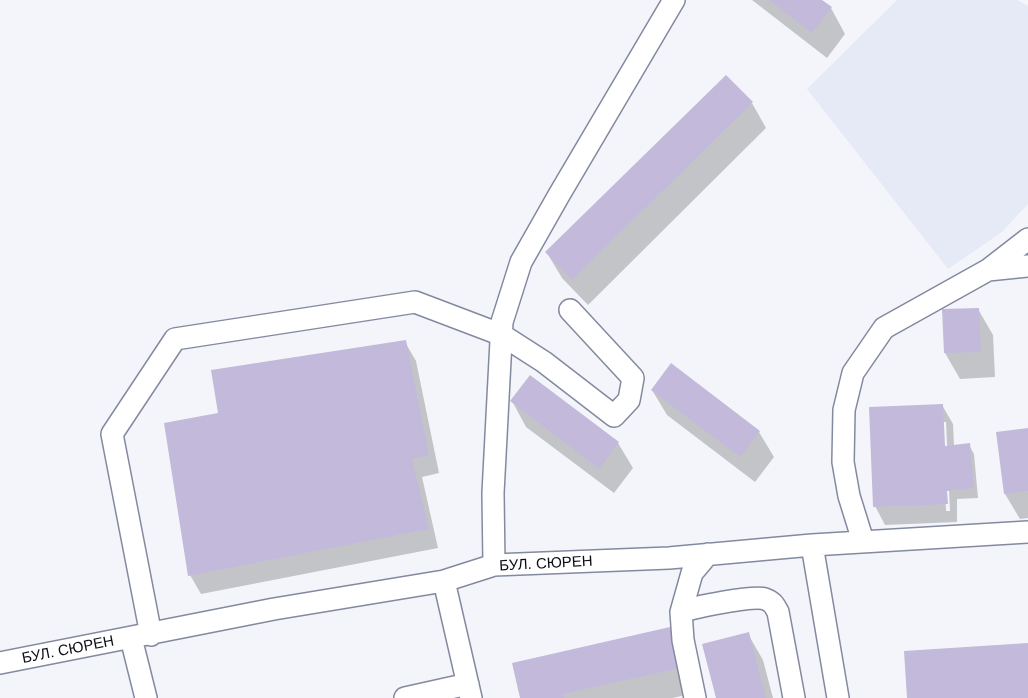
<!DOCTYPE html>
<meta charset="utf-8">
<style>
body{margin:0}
canvas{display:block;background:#f4f5fa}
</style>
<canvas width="1028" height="698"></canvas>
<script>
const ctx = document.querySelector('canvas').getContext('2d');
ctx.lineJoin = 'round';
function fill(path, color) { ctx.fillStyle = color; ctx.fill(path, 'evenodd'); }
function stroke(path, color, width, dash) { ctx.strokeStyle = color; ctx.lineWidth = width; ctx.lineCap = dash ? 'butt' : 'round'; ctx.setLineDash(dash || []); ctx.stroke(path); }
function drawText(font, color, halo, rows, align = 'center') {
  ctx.font = font + ' Helvetica,sans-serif'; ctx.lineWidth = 5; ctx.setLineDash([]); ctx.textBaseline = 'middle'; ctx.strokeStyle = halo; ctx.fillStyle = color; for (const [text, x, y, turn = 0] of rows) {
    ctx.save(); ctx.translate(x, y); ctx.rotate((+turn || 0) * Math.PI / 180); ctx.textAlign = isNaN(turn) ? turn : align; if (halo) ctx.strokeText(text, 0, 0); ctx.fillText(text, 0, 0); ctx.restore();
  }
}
const built = new Path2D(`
 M897,0h120l11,6v198l-26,28 -54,37 -141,-180z`);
const shadow = new Path2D(`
 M752,0h68l11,8 14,26 -18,24z
 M752,103l14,25 -178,177 -26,-27 -15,-25z
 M978,309l15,26 2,42 -35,2 -15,-26z
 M405,342l11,19 23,112 -17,4 16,71 -237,46 -11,-19 30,-161z
 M652,390l107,42 15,25 -19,25 -88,-67z
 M512,401l106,42 15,25 -19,25 -88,-66z
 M942,405l11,19 1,22 15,-1 5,9 4,44 -21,1v23l-72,3 -10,-19zM943,422h3l4,89h-4z
 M1028,430v88l-8,1 -15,-25z
 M670,629l14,25 9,39 -20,5h-152z
 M748,634l15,26 10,38h-56z`);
const building = new Path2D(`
 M769,0h53l10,7 -20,26z
 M726,75l27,27 -181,178 -27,-28z
 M979,308l2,44 -37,1 -2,-44z
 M406,340l23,115 -17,4 17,70 -241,47 -24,-153 54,-10 -7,-43z
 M671,363l89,68 -20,26 -89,-67z
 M530,375l89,67 -20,27 -89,-68z
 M943,404l2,42 25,-3 4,45 -27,3 1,13 -75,3 -4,-100z
 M1028,428v63l-24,3 -8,-62z
 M670,627l10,41 -117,26 1,4h-44l-8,-35z
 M749,632l17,66h-50l-14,-54z
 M1028,643v55h-121l-3,-47z`);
const minor = new Path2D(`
 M988,270l40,-4
 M863,541l-14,-45 -6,-34 1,-52 9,-37 31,-45 104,-58 40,-31
 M812,545l26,153
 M494,565l-1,-72 9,-171 19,-60 38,-67 115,-195
 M444,581l27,117
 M681,612c13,-5 73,-17 84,-13 8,3 9,6 13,13l16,86
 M151,635l-39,-201 63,-95 240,-37 87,33 42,27 70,54 15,-16 4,-22 -63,-68
 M131,638l15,60
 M0,663l274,-54 170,-28 50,-16 175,-7 143,-13 216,-13
 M405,698l63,-14
 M695,698l-12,-58 -2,-28 11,-39 16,-19`);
const streetNames = [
 ["БУЛ. СЮРЕН",546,564,-3],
 ["БУЛ. СЮРЕН",68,650,-11]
];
fill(built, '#e6eaf6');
fill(shadow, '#0003');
fill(building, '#c2b9db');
stroke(minor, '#838aa0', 24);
stroke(minor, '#fff', 21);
drawText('15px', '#0d0f17', '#fff', streetNames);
</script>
